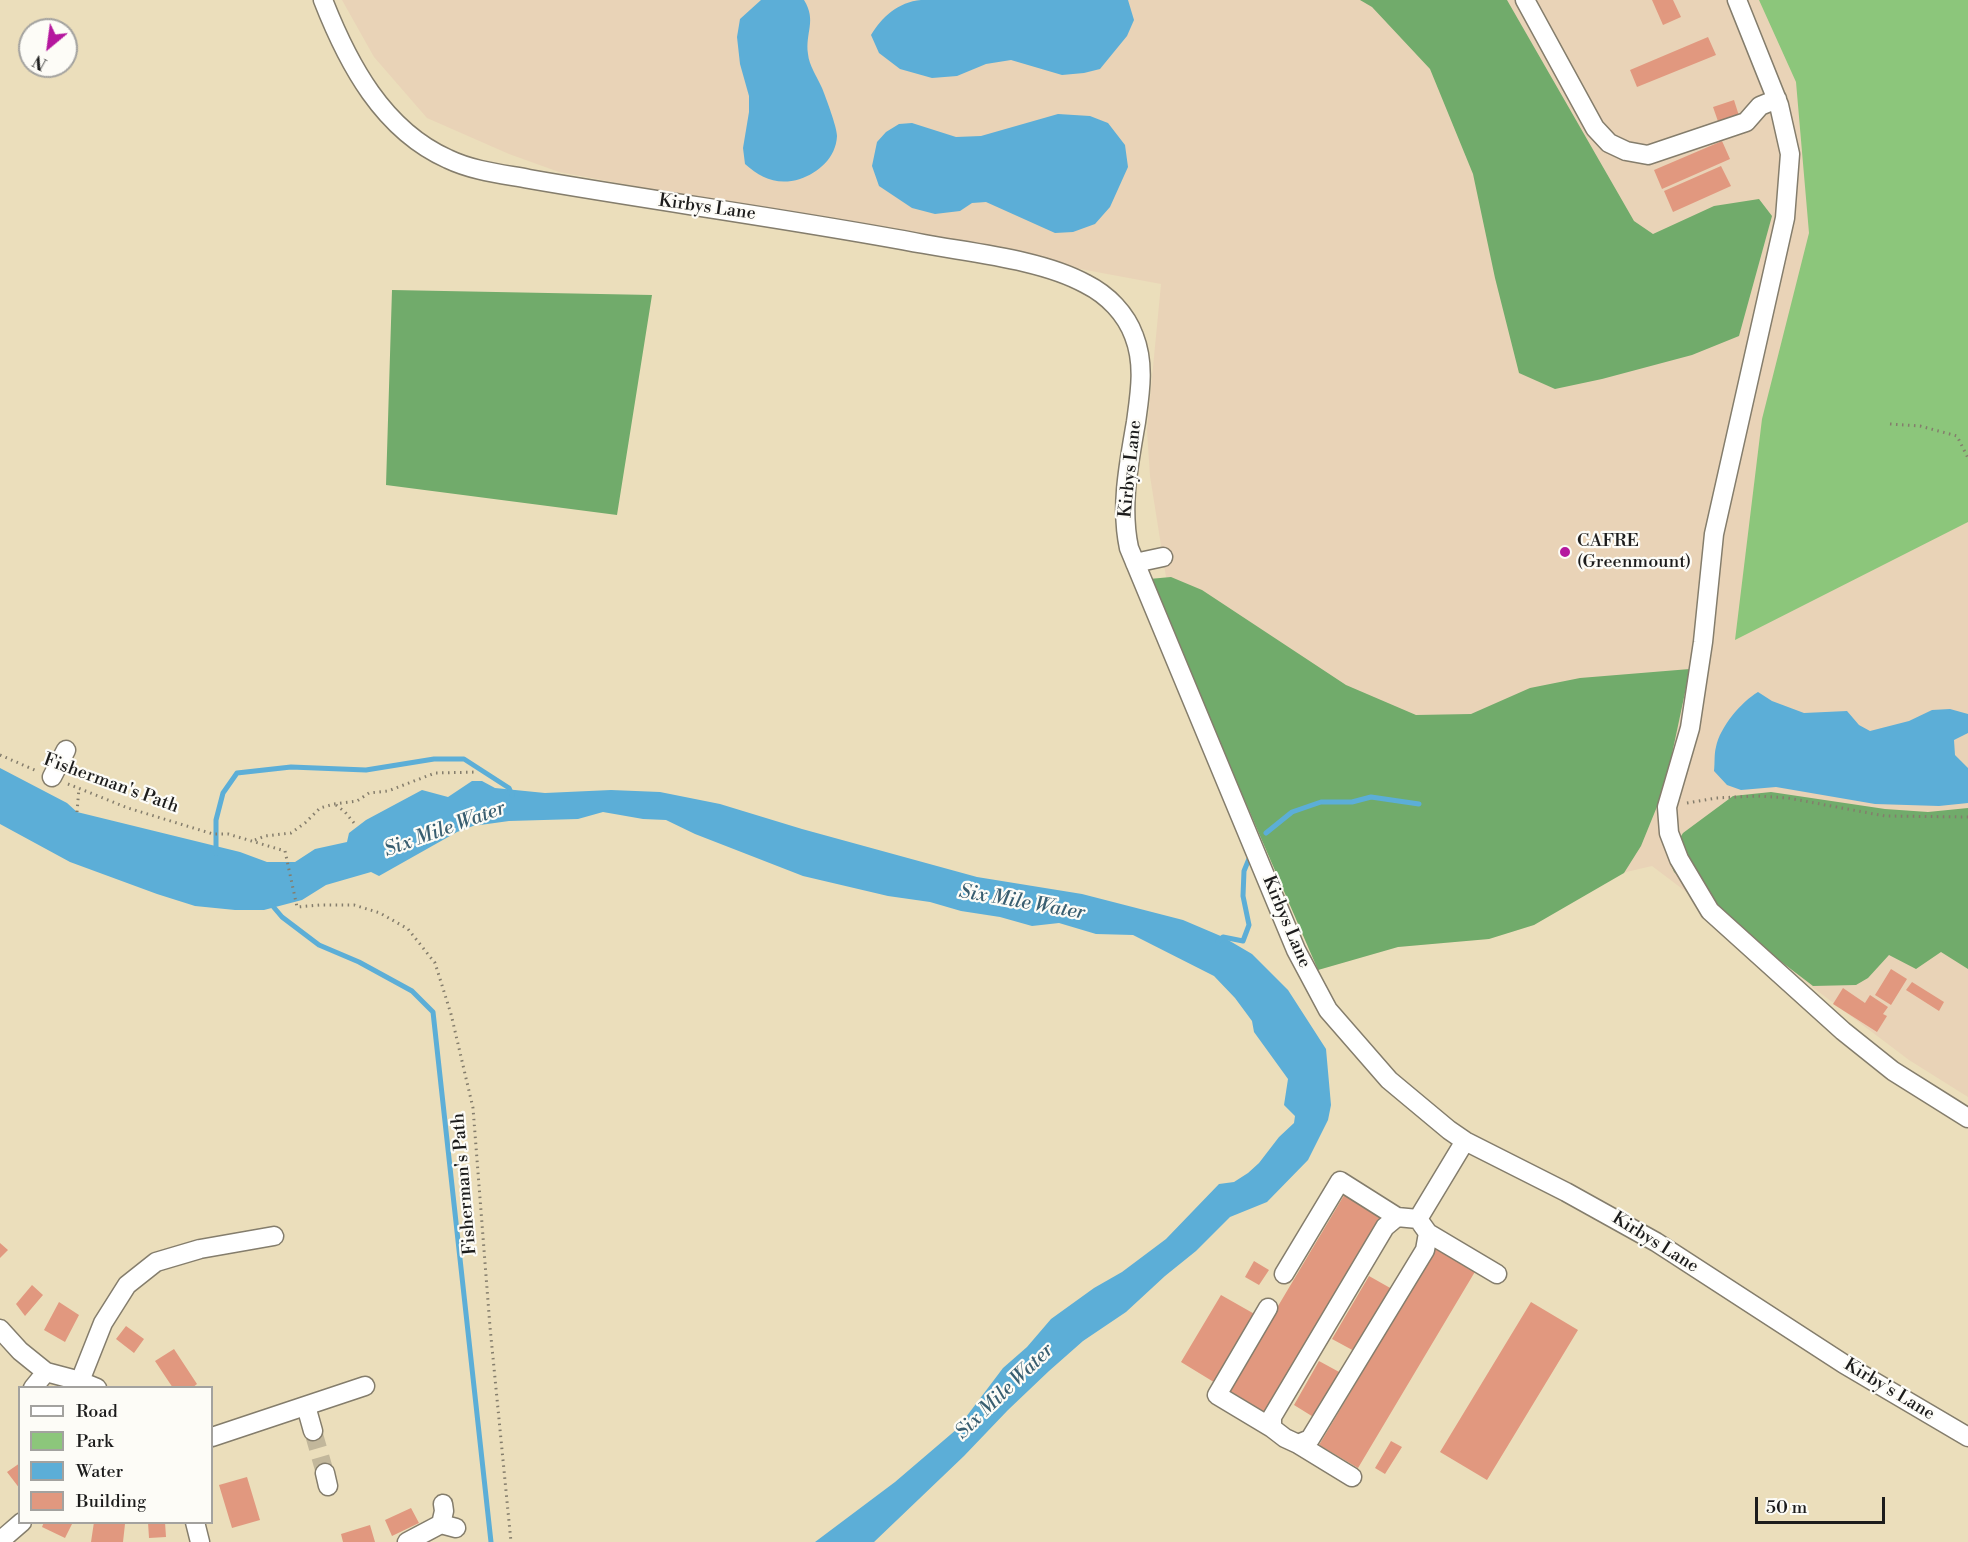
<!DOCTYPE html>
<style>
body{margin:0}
#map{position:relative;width:1968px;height:1542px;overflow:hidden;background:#ebdebb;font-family:"Libre Bodoni",serif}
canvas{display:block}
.legend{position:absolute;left:18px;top:1386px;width:195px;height:138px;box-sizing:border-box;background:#fdfcf7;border:2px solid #a3a29f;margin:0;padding:8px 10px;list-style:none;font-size:18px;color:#1c1c1c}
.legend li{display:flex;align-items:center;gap:12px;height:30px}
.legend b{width:30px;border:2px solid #a3a29f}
.north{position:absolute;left:18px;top:18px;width:60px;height:60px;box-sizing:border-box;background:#fdfcf7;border:2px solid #a3a29f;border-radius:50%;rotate:209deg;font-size:16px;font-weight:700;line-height:24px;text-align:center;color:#1c1c1c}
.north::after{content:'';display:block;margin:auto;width:21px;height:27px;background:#b5179e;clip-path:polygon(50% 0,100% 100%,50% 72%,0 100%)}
.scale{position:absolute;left:1755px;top:1497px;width:130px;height:27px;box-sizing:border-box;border:3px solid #1c1c1c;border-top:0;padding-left:8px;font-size:18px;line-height:21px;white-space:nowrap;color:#1c1c1c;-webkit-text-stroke:4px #fdfcf7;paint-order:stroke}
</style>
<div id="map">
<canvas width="1968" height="1542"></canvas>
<ul class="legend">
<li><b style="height:8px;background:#fff"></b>Road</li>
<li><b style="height:16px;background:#8cc67b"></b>Park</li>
<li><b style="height:16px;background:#5caed7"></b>Water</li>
<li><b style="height:16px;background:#e1987f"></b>Building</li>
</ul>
<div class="north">N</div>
<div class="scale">50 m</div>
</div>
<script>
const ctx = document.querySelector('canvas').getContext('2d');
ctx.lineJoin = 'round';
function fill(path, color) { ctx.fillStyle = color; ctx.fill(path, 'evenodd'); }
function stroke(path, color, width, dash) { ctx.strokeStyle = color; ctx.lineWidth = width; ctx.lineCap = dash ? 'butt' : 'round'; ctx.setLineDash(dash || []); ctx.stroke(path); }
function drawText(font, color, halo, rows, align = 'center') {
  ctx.font = font + ' "Libre Bodoni",serif'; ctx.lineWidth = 4.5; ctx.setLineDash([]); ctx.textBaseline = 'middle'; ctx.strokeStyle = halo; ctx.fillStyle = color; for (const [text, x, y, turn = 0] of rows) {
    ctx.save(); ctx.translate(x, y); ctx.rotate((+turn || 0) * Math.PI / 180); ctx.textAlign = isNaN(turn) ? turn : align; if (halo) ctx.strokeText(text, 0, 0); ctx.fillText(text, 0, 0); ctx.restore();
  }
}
const built = new Path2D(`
 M342,0h1626v1097l-59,-37 -257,-194 -30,7 -88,52 -45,14 -91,8 -80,23 -152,-393 -16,-101 -3,-46 14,-146 -602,-112 -50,-18 -82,-36 -53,-61z`);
const green = new Path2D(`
 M1759,0h209v522l-233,118 27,-221 47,-186 -13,-151z`);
const forest = new Path2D(`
 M1360,0h147l127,221 19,13 61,-28 45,-7 13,17 -33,120 -47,19 -90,24 -47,10 -36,-16 -24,-95 -22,-104 -43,-105 -58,-62z
 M392,290l260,5 -35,220 -231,-30z
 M1171,577l31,13 144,95 70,30 55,-1 59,-26 50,-10 110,-9 -25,118 -24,59 -17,27 -90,52 -45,14 -91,8 -80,23 -169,-391z
 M1771,792l114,17 43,3 40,-4v161l-27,-17 -25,17 -27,-14 -21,23 -12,7 -43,1 -76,-58 -63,-56 -6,-15 15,-24 50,-37z`);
const water = new Path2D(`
 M761,0h43c13,21 1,32 4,54 1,11 9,23 14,34 4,10 15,39 15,48 -1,22 -19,37 -37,43 -23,7 -39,-1 -55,-15l-2,-16 6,-36v-16l-9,-32 -3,-27 3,-18z
 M921,0h207l6,20 -7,16 -27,33 -16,4 -22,2 -51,-15 -25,4 -29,12 -25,2 -32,-9 -21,-16 -8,-18c11,-18 27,-33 50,-35z
 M1058,114l32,2 18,7 17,22 3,22 -18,40 -15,17 -22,8 -18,1 -69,-31 -14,1 -12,8 -25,3 -23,-6 -33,-22 -7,-20 5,-24 9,-10 13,-8 13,-1 44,14 25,-1z
 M1758,692l14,9 32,12 43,-2 12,14 11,6 39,-10 23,-11 18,-1 18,5v19l-14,7 1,15 13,13v35l-29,3 -64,-2 -99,-17 -35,3 -14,-5 -13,-14c1,-8 0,-17 2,-24 4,-20 25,-45 42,-55z
 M0,768l67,35 10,9 163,40 27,10h28l20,-13 32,-7 2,-9 17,-13 56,-30 26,7 24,-16h10l13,7 50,5 66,-3 49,2 60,12 82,25 175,48 105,17 101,26 40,17 29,17 36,36 38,59 5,56 -3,15 -20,40 -41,42 -37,15 -34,34 -31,25 -39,36 -43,29 -34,30 -41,39 -44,46 -90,86h-59l80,-60 62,-53 46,-61 24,-21 24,-28 43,-31 28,-16 44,-33 53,-55 15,-2 14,-9 11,-10 20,-26 15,-14 1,-7 -11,-11 4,-26 -34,-47 -2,-11 -17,-23 -21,-22 -81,-41 -37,-1 -37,-11 -27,3 -32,-9 -39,-6 -31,-9 -42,-6 -85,-20 -108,-42 -29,-14 -23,-1 -40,-7 -25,7 -69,2 -36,5 -16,6 -78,44 -8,-4 -45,13 -24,15 -38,10h-29l-40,-4 -38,-12 -87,-32 -70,-38z`);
const stream = new Path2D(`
 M1266,833l26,-21 29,-10h31l19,-5 48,7
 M216,853v-33l7,-27 14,-20 54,-6 75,3 68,-11h30l45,29 3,7
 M271,904l11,13 37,28 40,17 53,29 21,21 58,530
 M1218,941l5,-4 20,4 6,-16 -6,-29 1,-25 7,-17`);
const building = new Path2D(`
 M1652,0h21l8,17 -18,8z
 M1708,37l8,18 -79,32 -7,-17z
 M1734,100l6,19 -20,8 -7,-20z
 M1722,141l8,18 -68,30 -8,-19z
 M1721,166l10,20 -58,26 -9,-21z
 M1891,969l16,10 -16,26 -16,-10z
 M1912,982l32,20 -5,9 -33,-21z
 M1843,988l22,15 5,-8 18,12 -5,7 4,2 -10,16 -44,-28z
 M1346,1192l38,23 -118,198 -38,-23z
 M0,1243l8,7 -8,8z
 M1437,1247l39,23 -118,198 -39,-23z
 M1254,1261l15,9 -10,15 -14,-8z
 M1369,1276l23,13 -36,63 -24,-13z
 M32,1285l11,10 -18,21 -9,-12z
 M1221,1295l37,21 -41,68 -36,-22z
 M59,1302l20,13 -14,27 -21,-12z
 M1531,1302l47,28 -91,150 -47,-28z
 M126,1326l18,13 -10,14 -18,-14z
 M174,1349l23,35 -5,4h-19l-18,-27z
 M1319,1361l22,12 -26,45 -21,-13z
 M1391,1441l11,6 -17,27 -10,-6z
 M20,1463v26l-13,-17z
 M247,1477l13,43 -28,8 -13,-43z
 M411,1508l8,15 -27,13 -7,-16z
 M44,1522h29l-8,16 -23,-11z
 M94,1522l31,2 -2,18h-32z
 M148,1522h17l1,15 -17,1z
 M370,1525l5,17h-32l-2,-8z`);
const minorTunnel = new Path2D(`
 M313,1431l12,42`);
const path = new Path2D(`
 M1890,424l30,2 37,10 11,22
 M0,755l37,16
 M68,784l60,24 85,26h15l57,17 12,56 23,-2h34l26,8 28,16 27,34 16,51 22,94 17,219 21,215
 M1687,803l29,-5 41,-2 31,2 97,18 83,1
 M336,805l9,7 9,11
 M77,812l2,-24
 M255,840l10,-4 26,-3 14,-10 15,-15 14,-4 23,-3 12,-8 19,-2 47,-18 43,-1`);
const minor = new Path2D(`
 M323,0c25,64 60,130 125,159 25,12 54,15 81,20 131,23 263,40 395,65 49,9 119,16 162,40 22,11 40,30 48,52 11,28 6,57 2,86 -7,41 -16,84 -7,126l167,402 32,60 61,70 60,50 16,11 101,51 90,50 188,122 124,73
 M1525,0l70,128 14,15 17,8 22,4 98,-33 14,-16 17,-7
 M1737,0l42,105 11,49 -5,64 -71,316 -11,108 -13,86 -23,79 2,26 10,26 31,52 133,120 50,40 75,47
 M1135,563l28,-6
 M52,777l14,-27
 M1418,1219l-21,-2 -12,10 -113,190v11l13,10 13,6 12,-5 115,-189 3,-17 -10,-14 47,-78
 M1428,1233l69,41
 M1284,1274l56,-93 57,36
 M1268,1308l-51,87 55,33
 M0,1329l20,22 26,21 34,9 17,7
 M80,1381l23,-58 24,-38 29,-23 44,-13 74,-13
 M33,1388l13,-16
 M306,1406l7,25
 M212,1437l153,-51
 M1298,1444l54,33
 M325,1473l3,13
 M195,1522l5,20
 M441,1524l3,-13 -1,-7
 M0,1541l22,-19
 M407,1542l34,-18 15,4`);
const markers = [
 [1565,552,6,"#b5179e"]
];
const streetNames = [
 ["Kirbys Lane",707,208,8],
 ["Kirbys Lane",1131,469,-84],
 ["Fisherman's Path",111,784,20],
 ["Kirbys Lane",1286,922,67],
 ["Fisherman's Path",465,1184,-95],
 ["Kirbys Lane",1655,1243,32],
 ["Kirby's Lane",1889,1390,31]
];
const poiNames = [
 ["CAFRE",1577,542],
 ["(Greenmount)",1577,563]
];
const waterNames = [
 ["Six Mile Water",445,830,-20],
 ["Six Mile Water",1022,903,10],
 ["Six Mile Water",1005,1392,-44]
];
fill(built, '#e9d3b7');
fill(green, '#8cc67b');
fill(forest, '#71ab6b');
fill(water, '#5caed7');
stroke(stream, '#5caed7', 5);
fill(building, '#e1987f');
stroke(minorTunnel, '#c2b79b', 18, [18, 9]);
stroke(minor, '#847d6c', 21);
stroke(path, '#847d6c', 3, [1.5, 4.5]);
stroke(minor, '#fff', 18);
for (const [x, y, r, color] of markers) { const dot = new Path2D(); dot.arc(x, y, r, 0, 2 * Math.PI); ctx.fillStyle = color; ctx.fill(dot); stroke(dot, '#fdfcf7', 2); }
drawText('18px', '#1c1c1c', '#fdfcf7', streetNames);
drawText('18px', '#1c1c1c', '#fdfcf7', poiNames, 'left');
drawText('italic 20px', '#395e70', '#fdfcf7', waterNames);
</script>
